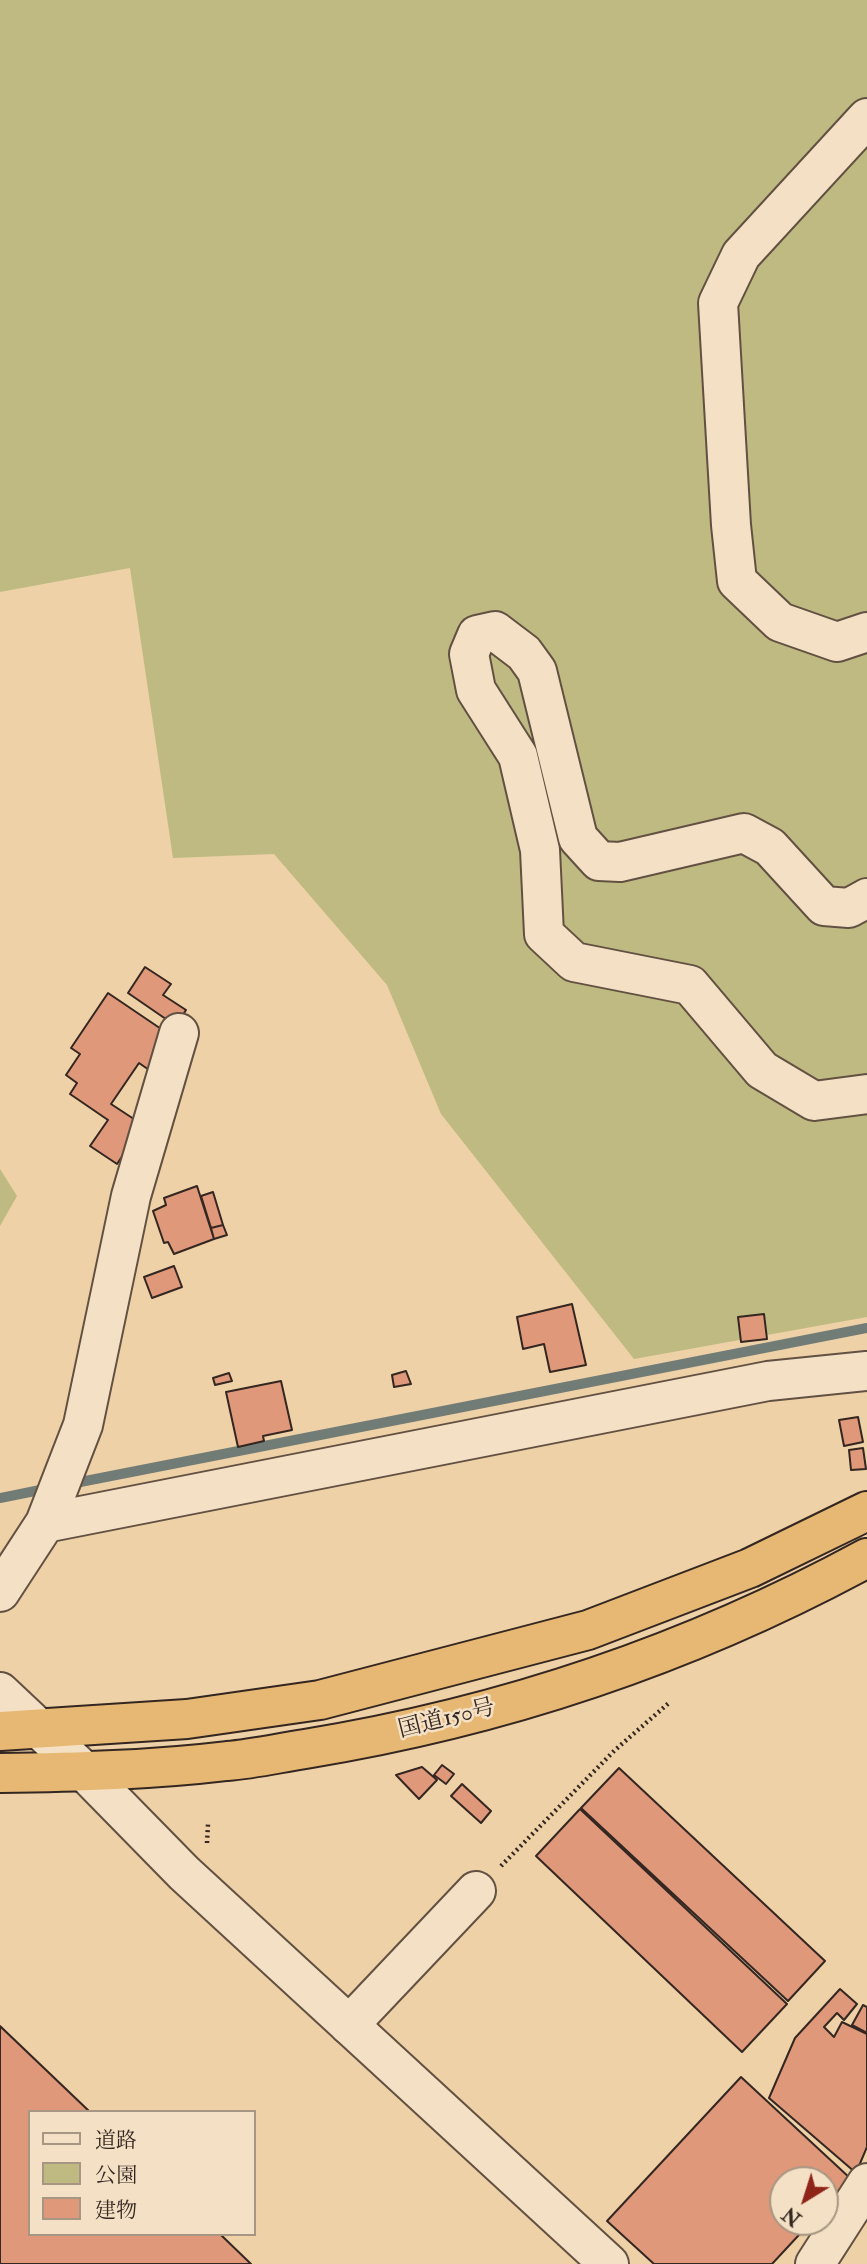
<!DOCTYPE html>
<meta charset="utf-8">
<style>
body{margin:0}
#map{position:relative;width:867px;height:2264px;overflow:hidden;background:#eed1a6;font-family:"IM FELL Double Pica","Noto Serif JP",serif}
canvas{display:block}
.legend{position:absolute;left:28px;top:2110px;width:228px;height:126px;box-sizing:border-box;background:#f4e1c5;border:2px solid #a79683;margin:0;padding:9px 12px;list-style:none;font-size:21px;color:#342621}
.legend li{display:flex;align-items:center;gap:14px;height:35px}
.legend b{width:35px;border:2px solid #a79683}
.north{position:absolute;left:769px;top:2166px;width:70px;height:70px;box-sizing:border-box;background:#f4e1c5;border:2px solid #a79683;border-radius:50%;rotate:218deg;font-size:19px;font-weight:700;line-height:28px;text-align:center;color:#342621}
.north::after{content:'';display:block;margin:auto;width:24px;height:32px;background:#8f2418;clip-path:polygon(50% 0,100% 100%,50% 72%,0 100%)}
</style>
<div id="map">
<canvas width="867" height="2264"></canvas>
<ul class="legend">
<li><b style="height:9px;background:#f4e1c5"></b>道路</li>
<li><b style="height:19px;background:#bfba82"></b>公園</li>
<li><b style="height:19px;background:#df987a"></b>建物</li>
</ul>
<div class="north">N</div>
</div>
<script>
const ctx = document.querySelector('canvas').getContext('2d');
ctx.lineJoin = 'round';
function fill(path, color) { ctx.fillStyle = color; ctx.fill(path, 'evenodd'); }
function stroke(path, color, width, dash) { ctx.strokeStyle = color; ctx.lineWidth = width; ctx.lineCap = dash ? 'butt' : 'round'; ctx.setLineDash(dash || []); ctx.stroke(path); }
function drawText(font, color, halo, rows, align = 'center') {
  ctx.font = font + ' "IM FELL Double Pica","Noto Serif JP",serif'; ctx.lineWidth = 5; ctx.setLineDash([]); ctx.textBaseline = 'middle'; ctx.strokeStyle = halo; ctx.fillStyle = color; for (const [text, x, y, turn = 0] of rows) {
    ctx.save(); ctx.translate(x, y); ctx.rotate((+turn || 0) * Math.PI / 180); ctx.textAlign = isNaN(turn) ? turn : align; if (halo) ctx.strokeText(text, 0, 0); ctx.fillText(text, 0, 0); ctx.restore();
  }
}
const green = new Path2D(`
 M0,0h867v1317l-233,42 -193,-245 -54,-129 -113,-131 -101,4 -43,-290 -130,24z
 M0,1169l17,27 -17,30z`);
const stream = new Path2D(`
 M70,1484l797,-156
 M0,1498l50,-10`);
const building = new Path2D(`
 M145,967l26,17 -8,11 23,15 -10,16 -48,-33z
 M108,993l65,44 -21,35 -13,-9 -28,41 32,21 -26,39 -27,-18 18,-26 -38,-26 7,-11 -11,-8 14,-21 -9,-6z
 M197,1186l17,53 -40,15 -6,-12 -4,1 -11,-32 13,-6 -2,-7z
 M213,1192l10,33 -12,3 -10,-32z
 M223,1225l4,10 -13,4 -3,-11z
 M174,1266l8,21 -30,11 -8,-21z
 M572,1304l14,61 -36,7 -6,-28 -21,5 -6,-32z
 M764,1314l3,25 -26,3 -3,-25z
 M406,1371l5,13 -17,3 -2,-12z
 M229,1373l3,8 -17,4 -2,-7z
 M281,1381l11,49 -29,6 1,5 -26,6 -12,-55z
 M858,1417l5,25 -19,4 -5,-26z
 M863,1448l3,21 -15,1 -2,-20z
 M442,1765l12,9 -8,10 -12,-9z
 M422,1767l15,13 -18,19 -23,-24z
 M619,1768l206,193 -37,40 -207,-193z
 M462,1784l29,27 -10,12 -30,-27z
 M580,1809l207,195 -45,48 -206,-196z
 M840,1989l17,15 -13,16 -7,-7 -13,14 10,10 8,-15 25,12v113l-11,26 -87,-75 26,-60z
 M863,2005l4,2v26l-15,-8z
 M0,2026l90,86h-60v122h190l31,30h-251z
 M741,2077l110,102 -26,28v-27h-42v42h28l-39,42h-118l-47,-43z`);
const path = new Path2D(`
 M207,1843l1,-19
 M501,1866l114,-116 55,-48`);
const minor = new Path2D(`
 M867,118l-126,137 -23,48 13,222 6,56 43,41 57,20 30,-10
 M867,898l-18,10 -25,-2 -54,-59 -26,-14 -124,29 -21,-1 -21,-23 -41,-167 -13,-18 -29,-22 -18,4 -8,19 7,36 42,66 22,94 4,84 30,28 116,23 72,85 52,31 53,-7
 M45,1523l723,-142 99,-10
 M0,1592l45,-69 38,-98 48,-229 48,-163
 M349,2025l127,-134
 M815,2264l52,-81`);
const tertiary = new Path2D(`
 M0,1692l84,79 100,102 425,391`);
const trunk = new Path2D(`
 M0,1731l187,-12 133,-19 268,-70 162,-62 117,-57
 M0,1773c75,-1 152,-3 227,-12 26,-2 52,-8 78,-12 197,-32 387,-96 562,-191`);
const streetNames = [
 ["国道150号",447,1720,-14]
];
fill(green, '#bfba82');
stroke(stream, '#727c76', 10);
fill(building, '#df987a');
stroke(building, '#342621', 2);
stroke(minor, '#625142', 42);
stroke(tertiary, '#625142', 42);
stroke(trunk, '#342621', 42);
stroke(path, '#342621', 4.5, [2, 3.5]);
stroke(minor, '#f4e1c5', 38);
stroke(tertiary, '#f4e1c5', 38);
stroke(trunk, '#e7b873', 38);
drawText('23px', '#342621', '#f4e1c5', streetNames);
</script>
